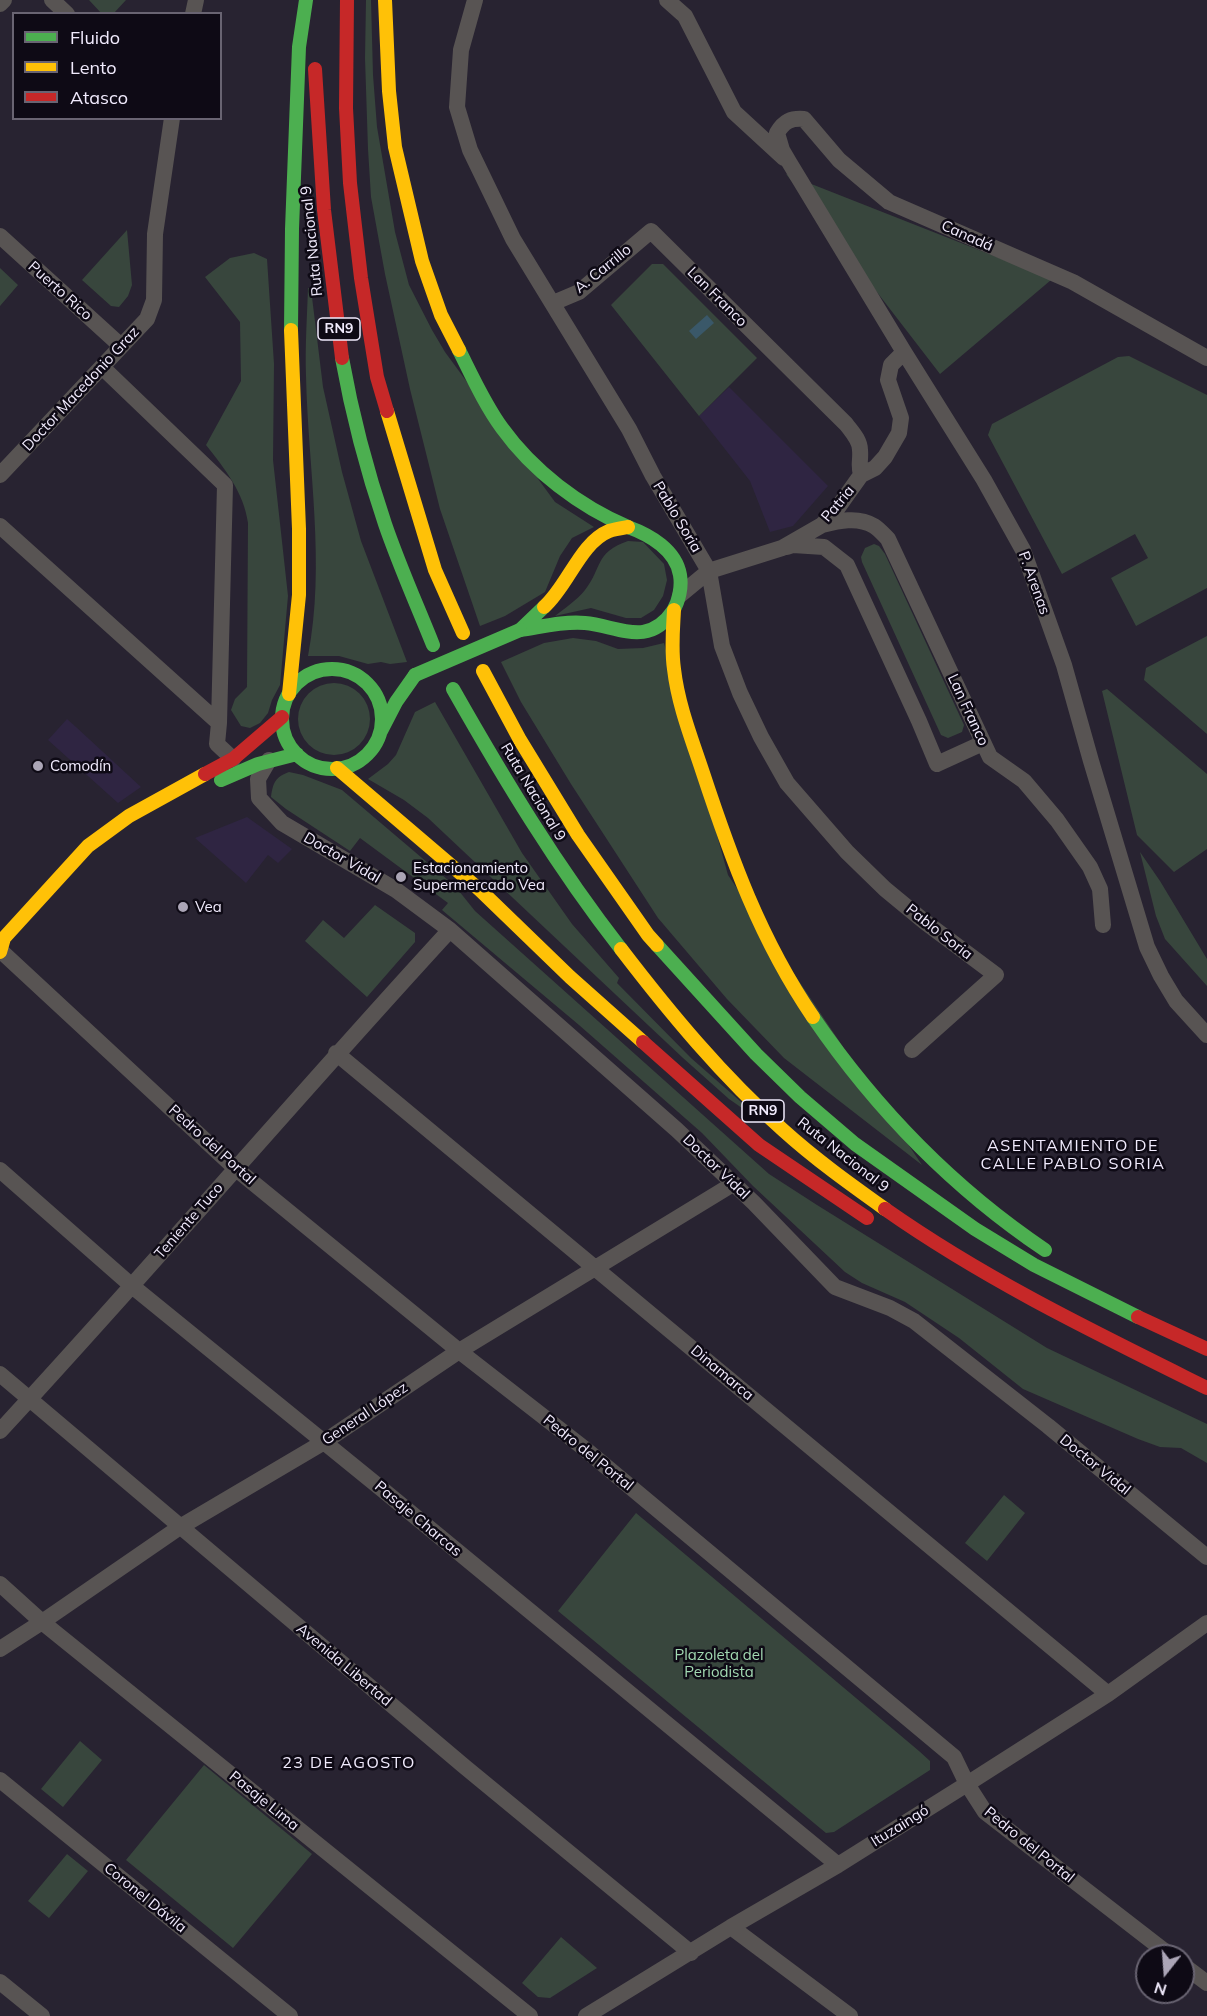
<!DOCTYPE html>
<meta charset="utf-8">
<style>
body{margin:0}
#map{position:relative;width:1207px;height:2016px;overflow:hidden;background:#282331;font-family:Mulish,sans-serif}
canvas{display:block}
.legend{position:absolute;left:12px;top:12px;width:210px;height:108px;box-sizing:border-box;background:#0e0a15;border:2px solid #696472;margin:0;padding:8px 10px;list-style:none;font-size:18px;color:#f1ebfd}
.legend li{display:flex;align-items:center;gap:12px;height:30px}
.legend b{width:30px;border:2px solid #696472}
.north{position:absolute;left:1135px;top:1944px;width:60px;height:60px;box-sizing:border-box;background:#0e0a15;border:2px solid #696472;border-radius:50%;rotate:197deg;font-size:16px;font-weight:700;line-height:24px;text-align:center;color:#f1ebfd}
.north::after{content:'';display:block;margin:auto;width:21px;height:27px;background:#aba5b6;clip-path:polygon(50% 0,100% 100%,50% 72%,0 100%)}
</style>
<div id="map">
<canvas width="1207" height="2016"></canvas>
<ul class="legend">
<li><b style="height:8px;background:#4caf50"></b>Fluido</li>
<li><b style="height:8px;background:#ffc107"></b>Lento</li>
<li><b style="height:8px;background:#c62828"></b>Atasco</li>
</ul>
<div class="north">N</div>
</div>
<script>
const ctx = document.querySelector('canvas').getContext('2d');
ctx.lineJoin = 'round';
function fill(path, color) { ctx.fillStyle = color; ctx.fill(path, 'evenodd'); }
function stroke(path, color, width, dash) { ctx.strokeStyle = color; ctx.lineWidth = width; ctx.lineCap = dash ? 'butt' : 'round'; ctx.setLineDash(dash || []); ctx.stroke(path); }
function drawText(font, color, halo, rows, align = 'center') {
  ctx.font = font + ' Mulish,sans-serif'; ctx.lineWidth = 5; ctx.setLineDash([]); ctx.textBaseline = 'middle'; ctx.strokeStyle = halo; ctx.fillStyle = color; for (const [text, x, y, turn = 0] of rows) {
    ctx.save(); ctx.translate(x, y); ctx.rotate((+turn || 0) * Math.PI / 180); ctx.textAlign = isNaN(turn) ? turn : align; if (halo) ctx.strokeText(text, 0, 0); ctx.fillText(text, 0, 0); ctx.restore();
  }
}
const built = new Path2D(`
 M729,387l99,99 -35,40 -23,6 -20,-51 -51,-65z
 M67,719l9,8 65,60 -23,16 -70,-63z
 M247,817l45,32 -14,14 -10,-8 -22,28 -51,-45z`);
const green = new Path2D(`
 M89,0h37l-12,13 -12,1z
 M366,0h5l2,75 4,52 18,105 14,53 23,45 13,22 110,150 39,25 -22,11 -12,18 -15,36 -40,24 -25,10 -40,-117 -30,-120 -25,-115 -14,-77 -3,-48 -3,-91z
 M786,174l264,104 1,2 -111,94z
 M127,230l5,55 -4,11 -9,11 -8,-1 -29,-26z
 M254,253l13,6 7,105 -1,96 15,136 -8,89 -8,15 -4,13 -8,10 -10,5 -9,-2 -10,-16 4,-11 12,-12 1,-164c-4,-30 -23,-54 -42,-78l35,-64 -1,-59 -35,-45 25,-19z
 M652,264h11l94,94 -58,58 -88,-111z
 M0,268l18,17 -18,21z
 M308,288l3,1 12,98 19,85 19,69 46,121 -17,2 -9,-2 -13,2 -29,-8h-31c18,-92 0,-187 -2,-280 -1,-29 1,-58 2,-88z
 M1129,356l78,39v193l-71,38 -25,-48 37,-20 -13,-24 -73,40 -74,-139 4,-11 126,-67z
 M628,541l15,1 21,22 3,16 -4,16 -9,14 -13,8h-15l-35,-10 -36,8c10,-8 22,-16 30,-26 18,-23 9,-37 43,-49z
 M874,544l5,2 6,8 79,171 -2,7 -14,6 -7,-3 -79,-173 -1,-5 4,-9z
 M1207,636v98l-63,-54 2,-12z
 M573,638l23,3 22,8 25,-1 21,-5 64,232 194,290 -138,-107 -57,-59 -69,-81 -87,-134 -50,-82 -20,-40 43,-19z
 M298 719a36 36 0 1 1 72 0a36 36 0 1 1-72 0Z
 M1107,689l100,85v75l-33,23 -37,-37 -35,-144z
 M435,702l87,151 50,71 47,54 -2,5 74,75 49,43 12,14 -23,-16 -46,-41 -255,-240 -24,-18 -36,-21 20,-15 8,-9 19,-43z
 M289,772l14,3 39,15 113,96 20,25 294,263 48,31 230,143 160,76v39l-26,-15 -21,-1 -22,-8 -115,-50 -64,-51 -54,-36 -43,-19 -17,-11 -92,-86 -51,-53 -123,-108 -137,-115 6,-7 -88,-65 -10,13 -64,-42 -15,-12c2,-14 4,-20 18,-25z
 M1140,852l20,29 47,78v27l-42,-47 -9,-23z
 M375,905l40,28v9l-48,55 -62,-56 18,-21 21,18z
 M1004,1495l21,18 -38,48 -22,-18z
 M636,1513l283,238 11,10v9l-96,62 -8,1 -268,-222z
 M80,1741l22,19 -39,47 -22,-18z
 M204,1765l108,89 -79,94 -107,-88z
 M67,1854l21,17 -39,47 -21,-17z
 M561,1937l36,31 -47,30 -12,-1 -16,-14z`);
const water = new Path2D(`
 M707,315l7,8 -18,16 -7,-8z`);
const street = new Path2D(`
 M52,0l15,14
 M475,0l-14,50 -4,57 13,43 43,89 116,190 24,47 56,95 13,75 18,47 21,44 26,46 60,69 38,37 40,33 71,53 -84,75
 M667,0l18,16 49,96 50,46
 M0,4l4,-4
 M193,14l3,-14
 M0,236l121,110
 M553,303l26,-11 72,-61 195,193c6,8 14,16 14,26 1,11 -2,14 1,25
 M1207,358l-134,-76 -184,-80 -50,-42 -35,-41c-13,-1 -20,2 -27,14l5,17 7,12 115,190 80,128 39,70 41,115 27,96 56,186 14,29 15,25 31,34
 M102,367l123,118 -6,238
 M0,475l147,-156 7,-19 1,-66 17,-116
 M822,525c16,-4 36,-9 52,1 5,3 10,9 14,13l102,218 34,24 33,39 33,47 10,22 3,36
 M0,526l219,197 -2,21 16,15
 M787,547l6,-2 31,2 23,18 72,156 18,43 46,-21
 M680,595l29,-24 73,-23 40,-23 12,-12 27,-38 14,-7 10,-11 14,-24 2,-15 -13,-38 3,-15 13,-13
 M269,760l-11,19 1,19 23,25 114,67 54,40 227,200 77,73 81,84 55,21 24,13 134,105 159,131
 M0,950l235,218 224,183 126,98 369,308 13,27 18,28 186,144
 M336,1053l772,641
 M0,1170l132,116 251,204 455,375
 M0,1374l465,393 226,186
 M0,1431c153,-165 298,-336 450,-501
 M0,1584l42,38 488,394
 M0,1649l42,-27 138,-95 144,-85 135,-91 274,-167
 M0,1780l290,236
 M731,1927l119,89
 M1183,1965l24,18
 M0,1982l42,34
 M586,2016l145,-89 107,-62 129,-81 141,-90 99,-71`);
const fast = new Path2D(`
 M291,330l1,-101 7,-182 7,-47
 M459,350c13,26 26,55 43,78 31,43 77,78 126,99
 M342,358c10,56 25,113 43,166 14,41 32,81 48,121
 M544,607l-24,23c21,-3 43,-9 65,-7 33,3 63,25 88,-12 6,-10 9,-24 7,-36 -4,-25 -30,-40 -52,-48
 M282 719a50 50 0 1 1 100 0a50 50 0 1 1-100 0Z
 M453,689c51,90 104,178 168,260
 M381,731l15,-29 19,-27
 M221,780l37,-16 39,-10
 M657,945l99,109 44,43 55,47 120,85 59,36 104,52
 M813,1017c63,92 140,171 232,233`);
const slow = new Path2D(`
 M385,0l4,91 6,56 27,114 19,54 18,35
 M387,411l48,159 28,63
 M544,607c24,-21 36,-64 65,-76 6,-2 13,-3 19,-4
 M674,610c-1,20 -3,39 0,59 4,35 17,68 28,101 29,88 58,169 111,247
 M483,671l37,69 58,95 70,100 9,10
 M289,694l10,-99v-66l-8,-199
 M337,768l143,122 90,87 73,65
 M621,949c49,64 102,128 162,181 32,29 67,54 102,79
 M0,952l4,-14 84,-92 41,-30 76,-42`);
const jam = new Path2D(`
 M347,0l-1,108 4,75 11,95 16,99 10,34
 M315,69l9,141 18,148
 M205,774l28,-15 49,-42
 M643,1042l116,103 108,73
 M885,1209c101,71 211,124 322,179
 M1138,1317l69,32`);
const fastBridge = new Path2D(`
 M415,675l105,-45`);
const markers = [
 [38,766,6,"#aba5b6"],
 [401,877,6,"#aba5b6"],
 [183,907,6,"#aba5b6"]
];
const shields = [
 [339,329,42],
 [763,1111,42]
];
const shieldNames = [
 ["RN9",339,329],
 ["RN9",763,1111]
];
const streetNames = [
 ["Canadá",967,236,24],
 ["Ruta Nacional 9",312,241,-96],
 ["A. Carrillo",603,269,-39],
 ["Puerto Rico",60,291,42],
 ["Lan Franco",717,297,45],
 ["Doctor Macedonio Graz",81,389,-47],
 ["Patria",838,504,-50],
 ["Pablo Soria",677,517,59],
 ["P. Arenas",1034,583,70],
 ["Lan Franco",968,710,65],
 ["Ruta Nacional 9",533,792,59],
 ["Doctor Vidal",342,858,30],
 ["Pablo Soria",939,932,38],
 ["Pedro del Portal",212,1145,42],
 ["Ruta Nacional 9",843,1155,38],
 ["Doctor Vidal",716,1167,44],
 ["Teniente Tuco",189,1221,-49],
 ["Dinamarca",722,1373,40],
 ["General López",365,1414,-34],
 ["Pedro del Portal",588,1453,39],
 ["Doctor Vidal",1095,1465,39],
 ["Pasaje Charcas",418,1519,40],
 ["Avenida Libertad",344,1665,40],
 ["Pasaje Lima",264,1801,39],
 ["Ituzaingó",900,1826,-32],
 ["Pedro del Portal",1029,1845,39],
 ["Coronel Dávila",145,1898,39]
];
const poiNames = [
 ["Comodín",50,766],
 ["Estacionamiento",413,868],
 ["Supermercado Vea",413,885],
 ["Vea",195,907]
];
const parkNames = [
 ["Plazoleta del",719,1655],
 ["Periodista",719,1672]
];
const neighbourhoodNames = [
 ["ASENTAMIENTO DE",1073,1146],
 ["CALLE PABLO SORIA",1073,1164],
 ["23 DE AGOSTO",349,1763]
];
fill(built, '#2f2542');
fill(green, '#38463d');
fill(water, '#3a5869');
stroke(street, '#585453', 16);
stroke(fast, '#4caf50', 14);
stroke(slow, '#ffc107', 14);
stroke(jam, '#c62828', 14);
stroke(fastBridge, '#4caf50', 14);
for (const [x, y, r, color] of markers) { const dot = new Path2D(); dot.arc(x, y, r, 0, 2 * Math.PI); ctx.fillStyle = color; ctx.fill(dot); stroke(dot, '#0e0a15', 2); }
for (const [x, y, w] of shields) { const box = new Path2D(); box.roundRect(x - w / 2, y - 11, w, 22, 4.5); ctx.fillStyle = '#0e0a15'; ctx.fill(box); stroke(box, '#f1ebfd', 1.5); }
drawText('bold 14px', '#f1ebfd', null, shieldNames);
drawText('15px', '#f1ebfd', '#0e0a15', streetNames);
drawText('15px', '#f1ebfd', '#0e0a15', poiNames, 'left');
drawText('15px', '#a2d9b2', '#0e0a15', parkNames);
ctx.letterSpacing = '1.5px';
drawText('16px', '#f1ebfd', '#0e0a15', neighbourhoodNames);
ctx.letterSpacing = '0px';
</script>
